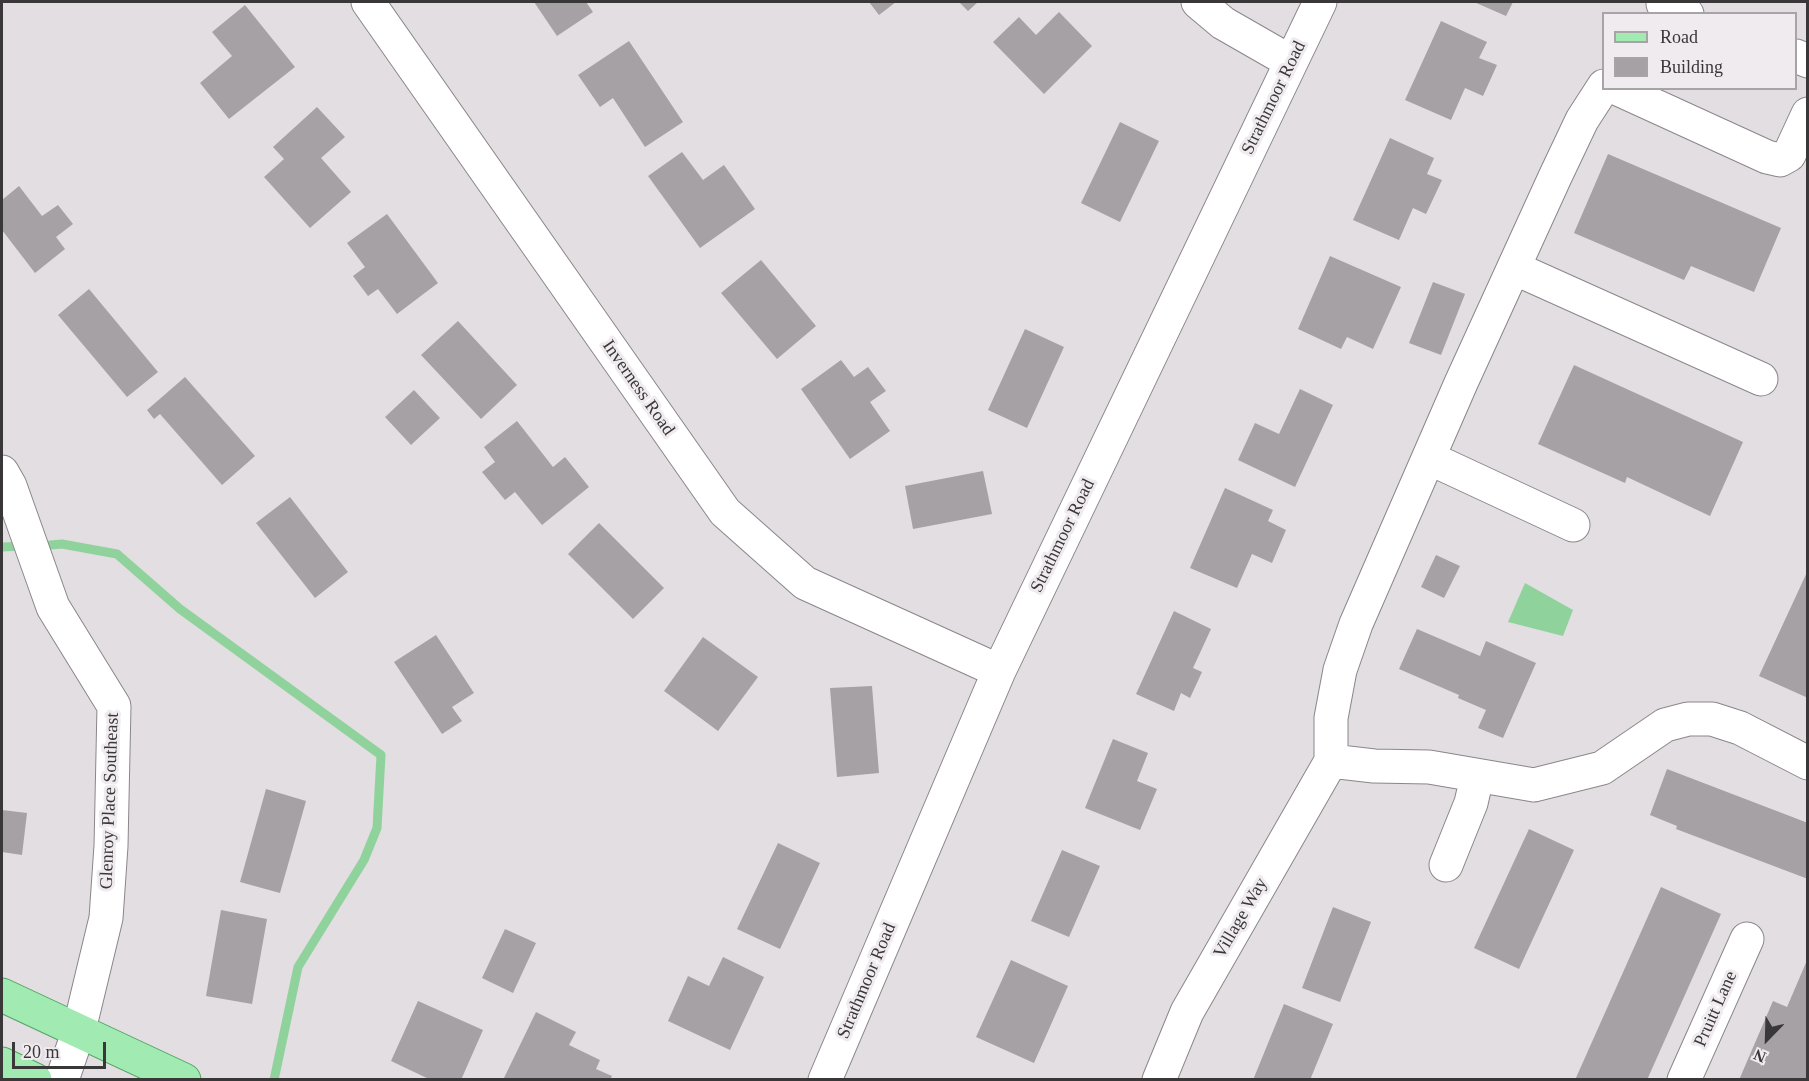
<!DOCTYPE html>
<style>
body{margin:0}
#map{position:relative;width:1809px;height:1081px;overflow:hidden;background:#e3dee2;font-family:"Times New Roman",serif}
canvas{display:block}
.frame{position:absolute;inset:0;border:3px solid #393738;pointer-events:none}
.legend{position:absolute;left:1602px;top:12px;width:195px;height:78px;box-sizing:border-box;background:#f0ebef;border:2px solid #a7a3a6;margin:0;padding:8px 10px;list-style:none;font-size:18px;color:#393738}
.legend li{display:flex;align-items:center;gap:12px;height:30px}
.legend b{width:30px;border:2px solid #a7a3a6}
.north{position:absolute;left:1737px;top:1009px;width:60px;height:60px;-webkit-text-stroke:4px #f0ebef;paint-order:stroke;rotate:203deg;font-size:16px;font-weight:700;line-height:24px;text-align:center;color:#393738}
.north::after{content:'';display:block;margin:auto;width:21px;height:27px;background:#393738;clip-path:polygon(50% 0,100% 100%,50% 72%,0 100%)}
.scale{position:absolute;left:12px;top:1042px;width:94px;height:27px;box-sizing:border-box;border:3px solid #393738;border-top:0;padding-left:8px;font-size:18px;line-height:21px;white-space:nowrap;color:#393738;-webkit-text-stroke:4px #f0ebef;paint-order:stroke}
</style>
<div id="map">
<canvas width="1809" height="1081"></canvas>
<div class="frame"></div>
<ul class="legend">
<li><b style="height:8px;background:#a1ebb3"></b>Road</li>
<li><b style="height:16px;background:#a6a1a5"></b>Building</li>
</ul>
<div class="north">N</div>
<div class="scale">20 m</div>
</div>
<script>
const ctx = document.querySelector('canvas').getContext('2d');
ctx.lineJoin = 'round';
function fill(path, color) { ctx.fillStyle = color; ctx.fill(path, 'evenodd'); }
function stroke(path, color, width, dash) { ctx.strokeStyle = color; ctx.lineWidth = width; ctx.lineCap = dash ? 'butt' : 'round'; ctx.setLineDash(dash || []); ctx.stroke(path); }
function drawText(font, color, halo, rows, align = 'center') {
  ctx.font = font + ' "Times New Roman",serif'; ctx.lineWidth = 6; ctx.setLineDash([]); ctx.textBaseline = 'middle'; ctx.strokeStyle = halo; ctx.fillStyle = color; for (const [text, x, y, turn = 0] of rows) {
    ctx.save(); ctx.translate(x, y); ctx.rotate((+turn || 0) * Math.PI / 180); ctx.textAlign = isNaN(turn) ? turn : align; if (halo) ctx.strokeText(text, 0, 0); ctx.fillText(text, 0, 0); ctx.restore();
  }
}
const water = new Path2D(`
 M1525,583l48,27 -10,26 -55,-14z`);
const stream = new Path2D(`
 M39,546l23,-2 55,10 63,55 201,146 -4,73 -13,32 -66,107 -24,113
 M2,547l23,-1`);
const building = new Path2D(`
 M534,2h52l7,10 -36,24z
 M869,2h27l-17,13z
 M959,2h19l-10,9z
 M1474,2h39l-7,14z
 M245,5l50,62 -66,52 -29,-36 32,-27 -20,-24z
 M1059,12l33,34 -48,48 -51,-52 26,-25 17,18z
 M1441,21l46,21 -8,16 18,7 -14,31 -18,-8 -14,32 -46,-20z
 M629,41l54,81 -38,25 -32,-49 -13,9 -22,-32z
 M317,107l28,30 -24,21 30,34 -41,36 -46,-51 20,-18 -11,-12z
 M1120,122l39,19 -39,81 -39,-19z
 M1390,138l44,20 -7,16 15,6 -16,34 -13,-6 -14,32 -46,-20z
 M682,152l21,28 21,-15 31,44 -55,39 -52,-72z
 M1608,154l173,74 -27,64 -63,-26 -7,14 -110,-47z
 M19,186l23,30 16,-11 15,19 -17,13 9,12 -30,24 -33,-43v-30z
 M387,214l51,69 -41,31 -19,-25 -10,7 -15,-20 12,-9 -18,-24z
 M1330,256l71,31 -28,62 -26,-12 -6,12 -43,-20z
 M761,260l55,66 -39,33 -56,-66z
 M1433,282l32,12 -24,61 -32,-12z
 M89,289l69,83 -31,25 -69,-82z
 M458,321l59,64 -36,34 -60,-64z
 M1025,329l39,18 -37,81 -39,-18z
 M841,360l13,17 14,-10 18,24 -16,11 20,29 -40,28 -49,-70z
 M1574,365l169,77 -33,74 -83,-39 -2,6 -87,-39z
 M185,377l70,79 -33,29 -62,-71 -6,5 -7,-9z
 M1300,389l33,16 -38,82 -57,-27 17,-37 24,11z
 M414,390l26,28 -29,27 -26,-28z
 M517,421l36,46 12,-10 24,30 -47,38 -27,-33 -10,8 -23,-28 13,-10 -11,-15z
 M983,471l9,43 -79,15 -8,-43z
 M1225,488l48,22 -5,11 18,9 -14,33 -20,-9 -15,34 -47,-20z
 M290,497l58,75 -33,26 -59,-75z
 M599,523l65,65 -31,31 -65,-65z
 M1436,555l24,11 -16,32 -23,-11z
 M1808,570v128l-49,-22z
 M1174,611l37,18 -18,39 9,4 -12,26 -9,-5 -7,18 -38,-17z
 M1417,629l63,27 6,-15 50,22 -33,75 -25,-10 8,-18 -28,-12 1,-3 -60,-26z
 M436,635l38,58 -22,14 10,14 -20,13 -48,-72z
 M703,637l55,40 -40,54 -54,-40z
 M872,686l7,87 -42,4 -7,-89z
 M1113,739l35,14 -11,28 20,8 -17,41 -55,-22z
 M1667,769l141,54v56l-132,-50 1,-3 -27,-11z
 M266,789l40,12 -26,92 -40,-11z
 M2,810l25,3 -5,42 -20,-3z
 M1529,829l45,21 -55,119 -45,-21z
 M778,843l42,20 -40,86 -43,-20z
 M1062,850l38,16 -31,71 -38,-16z
 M1661,887l60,27 -74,166h-72z
 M1333,907l38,15 -31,80 -38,-14z
 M221,910l46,9 -15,85 -46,-8z
 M505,929l31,14 -23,50 -31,-15z
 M723,957l41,20 -34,73 -62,-29 20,-45 21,10z
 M1808,958v122h-69l34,-79 14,6z
 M1011,960l57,26 -34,77 -58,-26z
 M418,1001l65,29 -22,50h-30l-40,-19z
 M1284,1004l49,20 -23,56h-57z
 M536,1012l40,20 -7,13 31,15 -4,9 16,7 -2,4h-107z`);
const minor = new Path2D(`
 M368,2l357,510 80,71 194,88
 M1198,2l25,21 68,39
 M1663,4l24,10
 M1796,56l12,5
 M1616,88l151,69 13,3 9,-5 19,-41
 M1514,268l247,111
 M1429,458l144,67
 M2,472l8,14 43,121 61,99 -3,140 -5,72 -27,112 -17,50
 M1331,761v-43l9,-48 16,-46 105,-241 94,-206 27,-57 22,-34
 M1331,761l43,5 55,1 105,18 68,-17 63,-43 23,-6h24l28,9 68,35
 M1446,865l25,-62 6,-26
 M825,1080l174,-409 321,-669
 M1159,1080l28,-68 144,-251
 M1684,1080l63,-141`);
const major = new Path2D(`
 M2,995l182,85
 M2,1064l33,16`);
const streetNames = [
 ["Strathmoor Road",1274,98,-64],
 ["Inverness Road",638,388,55],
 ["Strathmoor Road",1063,536,-64],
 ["Glenroy Place Southeast",110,801,-88],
 ["Village Way",1241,918,-60],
 ["Strathmoor Road",867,981,-67],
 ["Pruitt Lane",1716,1009,-66]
];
fill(water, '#90d29c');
stroke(stream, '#90d29c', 9);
fill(building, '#a6a1a5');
stroke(minor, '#8b868a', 35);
stroke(major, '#54a467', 35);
stroke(minor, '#fff', 33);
stroke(major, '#a1ebb3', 33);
drawText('18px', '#393738', '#f0ebef', streetNames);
</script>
